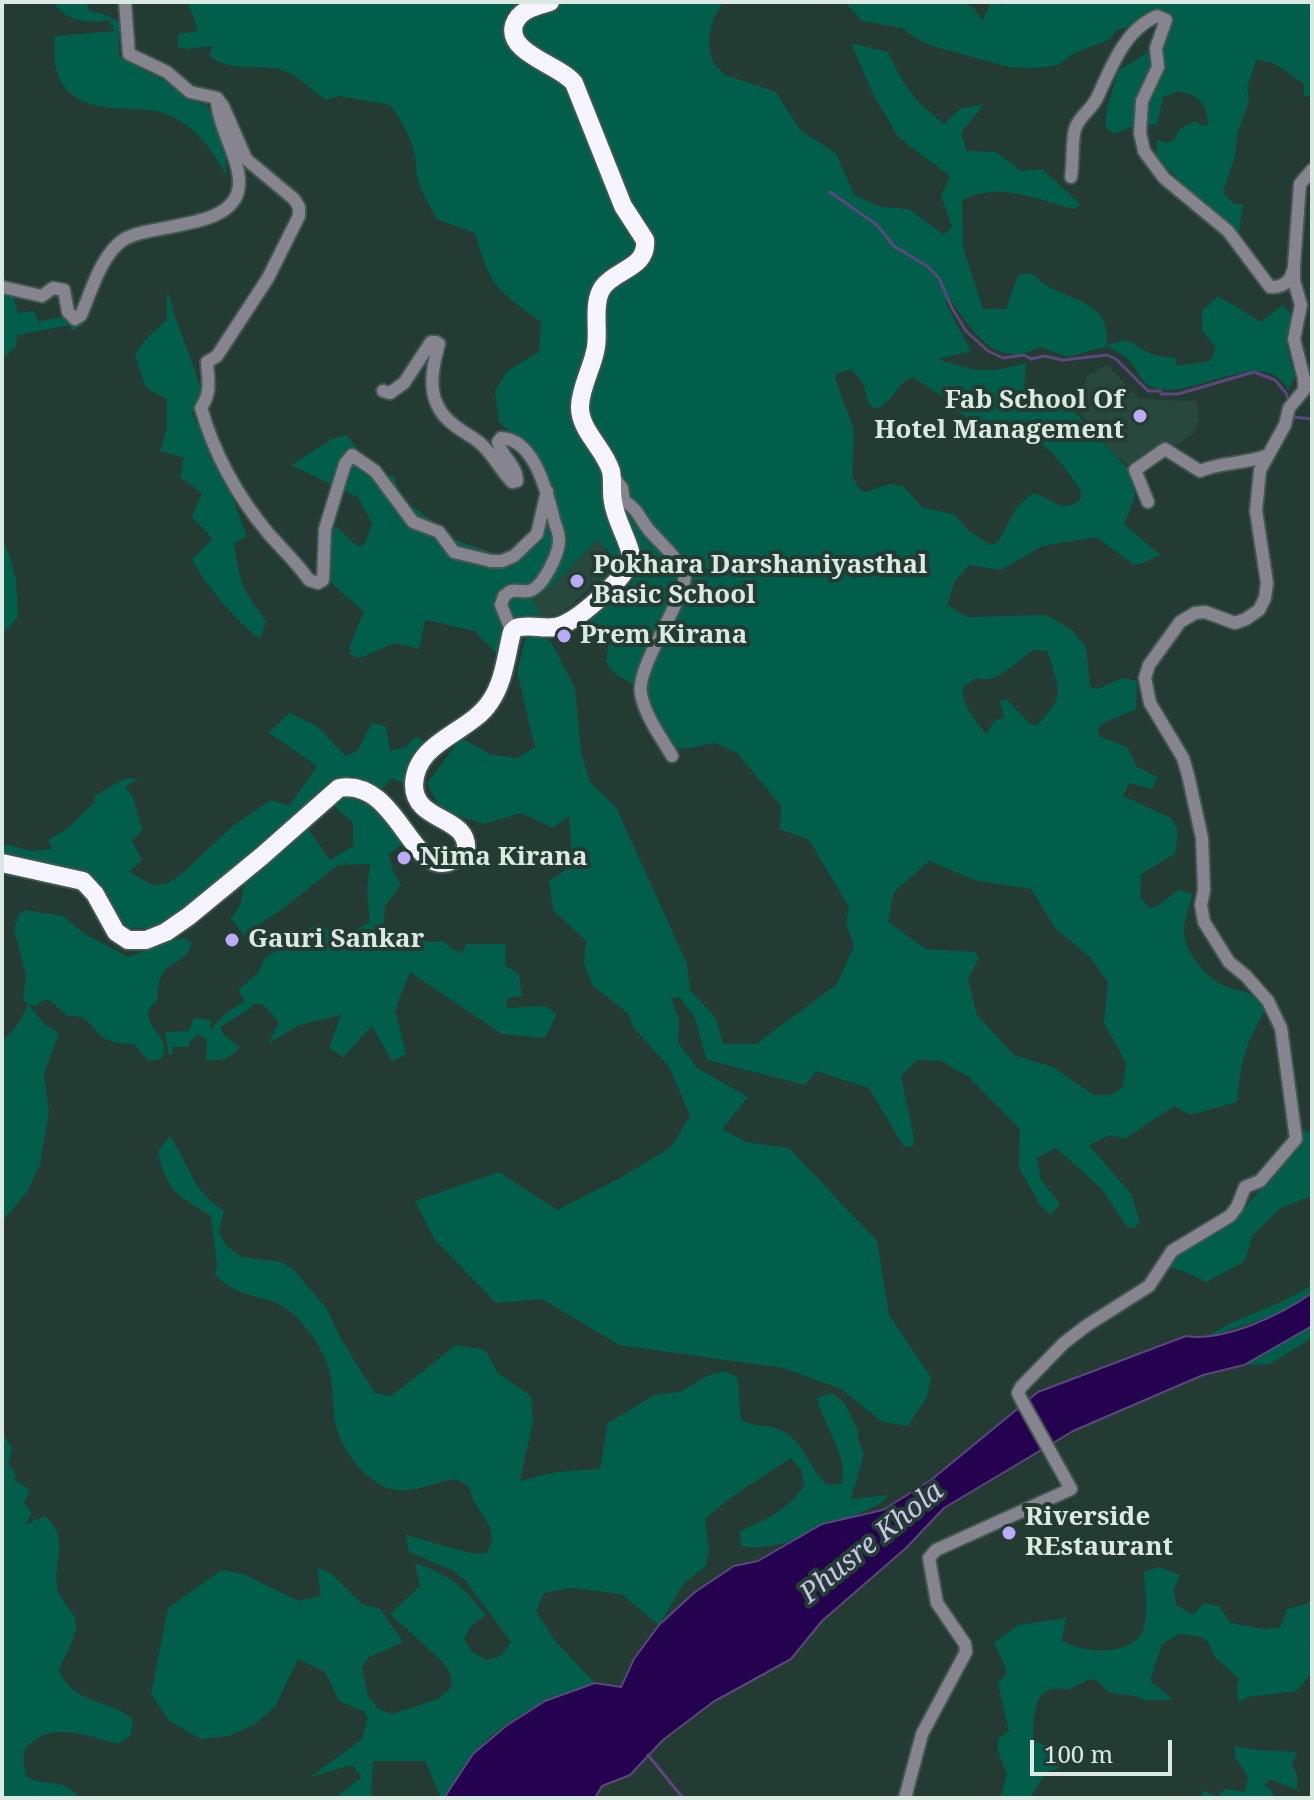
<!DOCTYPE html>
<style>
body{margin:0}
#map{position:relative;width:1314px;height:1800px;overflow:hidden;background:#243b33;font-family:"Noto Serif",serif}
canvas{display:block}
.frame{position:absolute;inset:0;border:4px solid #dbe9e3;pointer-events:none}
.scale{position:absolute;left:1030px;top:1740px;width:142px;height:36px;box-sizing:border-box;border:4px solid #dbe9e3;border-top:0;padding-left:10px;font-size:24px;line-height:28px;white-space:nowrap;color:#dbe9e3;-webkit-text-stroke:6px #243b33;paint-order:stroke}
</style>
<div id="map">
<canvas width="1314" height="1800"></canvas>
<div class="frame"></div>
<div class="scale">100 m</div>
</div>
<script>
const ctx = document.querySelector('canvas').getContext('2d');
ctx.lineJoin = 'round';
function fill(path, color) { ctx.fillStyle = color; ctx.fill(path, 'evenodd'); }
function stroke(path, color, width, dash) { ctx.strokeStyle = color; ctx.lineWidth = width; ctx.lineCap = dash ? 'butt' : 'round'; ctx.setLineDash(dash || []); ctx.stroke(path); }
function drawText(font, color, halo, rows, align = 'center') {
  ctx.font = font + ' "Noto Serif",serif'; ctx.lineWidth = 8; ctx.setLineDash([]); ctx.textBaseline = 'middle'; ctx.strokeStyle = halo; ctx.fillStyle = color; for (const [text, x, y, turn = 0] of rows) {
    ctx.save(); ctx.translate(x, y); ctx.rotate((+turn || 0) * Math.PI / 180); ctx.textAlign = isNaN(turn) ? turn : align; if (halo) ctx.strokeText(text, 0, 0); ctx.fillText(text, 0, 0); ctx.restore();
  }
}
const built = new Path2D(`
 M1107,365l32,34 58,2 2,19 -7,15 -57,35 -19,-14 -37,-44 8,-36z
 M596,540l23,23 -56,49 -21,7 -11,-19 20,-13z`);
const green = new Path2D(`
 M54,2h32l4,9 14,3 15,8v33c18,14 37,20 56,31 15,10 11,15 32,19l18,41 1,30c-13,-28 -35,-55 -66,-64 -16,-4 -33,-2 -49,-4 -45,-4 -61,-29 -56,-72l60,-5 -7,-11c-19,4 -44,1 -54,-18z
 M188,2h530l4,3 -8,12 -4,16 -1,15 5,16 11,11 51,17 25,39 35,22 18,42 27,12 28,2 35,26 8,-8 -11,-31 9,-20 -51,-38 -26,-44 -22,-51 37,9c15,34 26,48 56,72l16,-15 24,-5 -23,29 6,18 29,1 25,19 21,-2 39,36 -7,4c-36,-9 -78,-29 -112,-8l1,46 20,62h23l12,-34 13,-2c7,5 14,12 22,16 29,13 57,18 54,56l20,-5c16,10 28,19 48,17l2,9 34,-5 5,-13 -14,-18v-19l16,-15 43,26 21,-17 9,10 -5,29 9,32 -7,14c-23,-48 -99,13 -136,-3 -14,-6 -14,-20 -24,-28 -6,-5 -14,-9 -21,-13l-39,11 -28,-10c-45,24 -68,-17 -91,-49l-3,6 25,47 -33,8c37,13 49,15 88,4l-2,29 48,17 59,63 4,25 -11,27 36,31 -19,9h-8l-37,-27 -53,9 -42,24 -32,-5 -14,16 -8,24 20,12 79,-2 26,15 14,17 4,40 7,2 26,-11 14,3 -1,28 -33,14 -5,5 1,8 28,11 10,20 21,10 -6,12 -23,-6 -6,13 48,22 7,13 -3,23 -34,20 -1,23 9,11 7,-1 23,-17 13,4c-2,11 -8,25 -8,37 0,20 21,46 39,54 24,11 22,0 43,24 -21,35 -25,53 -29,93l-47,13 -16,-9 -49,33 -15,-4 -21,10 42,49 9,28 -5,6 -8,-1 -25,-38 -46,-41 -19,10 4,22 19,24 -9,11 -11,-10 -21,-37 1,-39 -51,-52 -28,-16 -24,-1 -16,16 13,62 -1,8 -9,1 -35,-59 -53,-17 -11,14 -98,-25 -13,-44 -15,-19 -8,1 8,22 -1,22 19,26 51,29 -26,32 24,13 43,6 88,93 12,74 42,62 -4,20 -19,29 -25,-4 -42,-33 -58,-21 -164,-23 -77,-46 -46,4 -61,-63 -20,-39 84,-29 58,38 63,-32 51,-31 19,-31 -20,-48 -37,-41 -4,-13 -36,-28 -9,-22 2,-23 -33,-31 -4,-30c31,-12 21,-36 20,-64l-16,12 -32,-15 -37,11 -43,-14 -14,-27 34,-45 31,17 25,3 18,-11 -18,-75 8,-32 13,-6 13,8 24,46 6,64 9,30 26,25 71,157 3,26 26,28 7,26h33l81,-60 17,-38 -8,-23 3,-16 -40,-67 -29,-11 1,-23 -44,-53 -21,-10 -32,6 -28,-6 -19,-35 -2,-23 -19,-10 -10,-13 2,-16 -23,-21 48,-44 -8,-8 -25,19 -5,-7 24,-22 -22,-23 -46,47 -19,12 10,20 -22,7 -15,27h-9l-21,-22 -50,-11 -6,29 -24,-6 -36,15 -8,-3 -2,-8 15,-35 -35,-31v-42l7,-13 21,20 7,-1 8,-21 -14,-27 -67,-32 41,-26 15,-4c14,19 24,33 47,42l7,20 55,43 57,20 26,-26 11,-48 -12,-29 -39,-35 -4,-31 12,-20 32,-19 2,-30c-45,-33 -50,-34 -66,-89l-39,-14c-5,-14 -14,-24 -18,-39 -3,-8 -1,-17 -3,-25 -4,-18 -14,-35 -25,-50l-51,-9 -13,4c-12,-8 -24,-20 -37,-27 -26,-13 -52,3 -80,-17l4,-10 -25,3 -10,-2v-13l20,-3zM851,369l12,14 6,22 7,4c19,-8 21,-27 37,-32l41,27c11,25 56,23 78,34 18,10 29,24 40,40 6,8 11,12 8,22 -19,15 -28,-3 -47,-7l-17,15 -18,34 -7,3 -22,-14 -15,-17 -31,-6 -20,-22 -14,-2 -23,8 -7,-3 -7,-13 2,-46 -18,-49v-7zM1033,650l15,1c9,37 21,43 -12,75l-7,-3 -22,-23h-7l4,18 -10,3 -7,13 -2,-1c-10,-14 -24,-28 -22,-46l13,-9c22,7 40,-17 57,-28zM929,861l49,20 53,8 24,39 35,29 18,25 -4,41 22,40 -3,24 -12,8h-17l-41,-28 -39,-12 -37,-40 -9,-36 11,-21 -4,-6 -49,-3 -38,-27 6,-30z
 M845,2h118l11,6 8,13 9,-19 12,3 5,-3h304v93l-8,2v-13l-27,-19 -20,-6 -10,28 2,14 -12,34 -2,22 -12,35 11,12 9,1 -5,34 -52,-49 -11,-15 -19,-14 1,-21 11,3 6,-3c7,-17 9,-11 22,-19l6,5 6,-1c-1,-22 -8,-29 -30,-34l-15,6 -6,28h-21l-22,9 -9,-8 2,-17 11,-38 35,-22 10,-36 -27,12 -20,5 -6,9 -37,15 -15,11 -20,3 -29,-1 -77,-21 -15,-7 -15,-11 -40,-7z
 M167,292c5,9 5,15 8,24 9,26 20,51 27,78l-10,19 36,72 19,52 -13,6c5,37 9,48 32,78l-6,18c-25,-19 -53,-52 -68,-80l21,-20 -21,-22 10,-24 -22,-16 4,-19 -24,-7 7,-23v-29l-21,-11 -11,-33 10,-15 22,-20z
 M2,293l21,1 -9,5 4,14 16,-2 4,11 22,-5 16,7 7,-6v7l-11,6 -2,-6 -53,10 -1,11 -14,13z
 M2,533l14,45 2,39 -16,18z
 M289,713l28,13 29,30 11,-5 15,-28 14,3 4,25 15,-4 12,-11 12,10 -22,39 -15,-7 -14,15 -18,-12 -165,121 -41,26h-32l-22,-46c-32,-13 -66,-18 -98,-30v-6l7,-1 23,6 20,-2 -4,-9 20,-12 27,-26 -1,-6 30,-17 15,-1 -14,9c14,14 9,25 18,42l-11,12 10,19 -13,12 26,14 15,-4 14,-10 46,-44 41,-28 18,6 28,-40 -48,-33z
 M344,795l46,19 18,26 -19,14 4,17 8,14 -16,21 -2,27 6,6 12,-8 28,11 15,-1 7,8 11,4 4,-9h40l-1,21 14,10 3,21 -15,2v10l38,-2 12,8 -12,24 -43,-4 -92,-62 -15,38 11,44 -14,7 -20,-35 -29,31 -14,-9 12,-33 -42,10 -31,19 11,-22 -16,-17 -8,-2c-10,11 -23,15 -35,25l4,7 16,12c-9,11 -20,15 -34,13l1,-21 -10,-5 -8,9v4h-17l1,6 -4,2 -4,-23 24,-1 5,-13 16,2 2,12c4,-15 21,-23 33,-31l-7,-11 20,-17 6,-14 53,-36 26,14 27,-15 -3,-30 3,-28 -32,1 -53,42 -30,20 -7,13 -17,-21 10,-16 4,-25 63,-49 22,31 23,-14v-23l-20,-18z
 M25,910l38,6 22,18 43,23 49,-18 8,-1 7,5c-8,28 -36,13 -34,56l-10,12c-1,20 25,27 13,48l-12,2 -15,-17 -17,-1 -14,-5 -20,-21 -16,-1 -18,-16 -8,1 -5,5 -7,-1 15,19 15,9 -15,41 5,39 -9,51 -13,28 -25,30v-180l17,-19 9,-18 -5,-6 3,-23 -12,-47 5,-15z
 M1303,1130l9,3v63l-31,12 -28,27 -9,27 -38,20 -18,-9 -19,-6 6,-11 39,-22 23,-17 47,-55z
 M170,1136c18,26 24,59 54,74l-5,22 7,14 16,11 39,5 12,7 34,40 14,30 34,54 16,3 65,-51 29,5 13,23 33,23 2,25 -13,60 35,-9 45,-3 8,-46 46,-28 26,-3 27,-16 16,-5 14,6c4,16 0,28 5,44 15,6 31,3 44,12 18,11 24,37 41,52l15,-1c6,-32 -18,-56 -25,-86l15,-5 12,9 14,28v9l6,15 -13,45 38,-4 -11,10c-39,16 -96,49 -137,41l-1,-15c25,-11 49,-22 64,-45l-2,-15 -11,-13 -61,40 -25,21 4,32 -3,15 -22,17 -25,42 -38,-31 -50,-6 -27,5 -8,18 19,30 40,42c-44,16 -93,35 -123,73 -11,13 -19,28 -28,42h-3l-16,-37h-52l-2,37h-36l27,-21 -10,-12 -42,12 51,-37 7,-22 -4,-7 -25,-10 -14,-29 -27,-13 -23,48 -20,17 -26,12 -28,3 -32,-18 -18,-27 17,-86 53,-38 22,4 56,27 22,-5 -4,-28 14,5 31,31 18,5 23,33 -35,16 -6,10 6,28 10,13 14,5 46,-15 14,-12 -2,-15 -8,-11 -52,-47 30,-28 -5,-23c36,13 47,22 71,52l-16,12 -6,12 8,13 15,8 15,-5 9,-13 -46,-62 -13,-10 -43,-18 -3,-17 64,18 16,1 6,-13 -2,-14 -16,-25 -5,-15 -13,-8c-19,2 -41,14 -60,11 -27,-3 -54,-39 -60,-64 -4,-19 -2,-41 -8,-60 -5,-15 -15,-30 -25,-42 -29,-36 -57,-18 -88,-49l2,-10 -6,-49c-32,-19 -45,-25 -53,-65z
 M1312,1284v9l-26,18 -83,28c34,-24 75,-30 109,-55z
 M1312,1326v12l-42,26 -26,1z
 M2,1431l10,18 -4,15 8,10 -2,6 16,10 -6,13 8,10 -7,12 20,-9c25,22 9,41 12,69 1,17 22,26 19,45 -3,13 -12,27 -17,40 12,33 49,29 74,49l-2,16 -13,9c-27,-7 -61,-22 -86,-2 -12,9 -9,22 -5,35 23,12 31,-2 54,21h-66l-13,-3z
 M1159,1567l21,8 -6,15 2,15 17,10 11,-12 15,3 11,17 34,6 16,-1 7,-19 22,-6 3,-6v76l-16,18 -48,6 -10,5 -1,-15 2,-8 -24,-22 -7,-16 -10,-5 -19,-2 -17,10 -12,36 23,20h-28l-10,-4 -25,-3 -14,-13 -6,-1 -22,11c-36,-9 -34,26 -35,50l25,12 1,16 -13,4 -14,23 1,3h-33l7,-23 -9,-24v-12l11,-8 -11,-47 9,-12 -13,-29 24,-18 48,-7 -4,22c20,14 70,17 81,-10 6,-17 2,-41 1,-58z
 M1235,1746l21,4 41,2 -5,13 5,10v15l-27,-11 -6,6 9,7v6h-72l2,-8 13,7 9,-8 20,3 3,-16 -13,-19z`);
const water = new Path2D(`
 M1312,1293v33l-68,39 -41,10 -130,56 -129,77 -38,40 -84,73 -31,38 -78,43 -50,38 -33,35 -28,11 -7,12h-151l29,-44 33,-28 39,-25 50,-18 26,4 13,-28 25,-34 36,-33 39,-26 24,-5 64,-37 61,-14 48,-30 107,-88 148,-56c38,6 95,-21 126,-43z`);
const stream = new Path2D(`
 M830,192l47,33 17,21 33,20 12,12 13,30 14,23 22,20 15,7 21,-3 7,4 13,-3 19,4 44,-5 9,4 32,32h12l1,3h17l76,-22 21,8 11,13 3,9
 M1293,417l19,2
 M648,1755l35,43`);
const minor = new Path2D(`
 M125,2l4,52 38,18 23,20 27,6 6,8 23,53 48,40 5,8v9l-31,62 -51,78 -10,6c1,19 5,29 -6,46 13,45 37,89 67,125 14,16 29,30 41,47l9,3 5,-3 2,-51 20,-65 7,-9 23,16 38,51 26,10 15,20 37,9h11l12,-5 23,-22 10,-43
 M1071,177c2,-14 1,-29 3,-43 2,-16 16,-22 23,-36 14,-30 27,-68 60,-82l9,4 -10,28 2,19 -16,34 -2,32 4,18 20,27 64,53 42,56c11,1 21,-5 23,-17
 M2,287l40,9 11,-8 11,2 4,22 7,7 6,-4c10,-23 20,-60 42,-75 28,-18 113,-9 116,-55 2,-25 -20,-55 -22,-83
 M383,391l7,2 14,-10 27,-41h5l3,2c-9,30 -13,60 15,81 8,7 18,11 26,18 13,11 20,27 32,39l5,-1c0,-16 -16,-25 -19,-39l3,-4c33,1 45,52 52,77 1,8 6,16 6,24 1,13 -16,49 -30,52 -4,1 -13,-1 -18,0l-7,5 -3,9 11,27
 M613,476l9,12 2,13c15,9 14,16 25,29 13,15 29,27 36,47 -5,31 -49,90 -44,117 4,22 20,43 31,62
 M1148,502l-13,-32 30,-21 35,22c21,-9 44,-7 66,-15
 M905,1798l17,-64 44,-82 -1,-8 -28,-41 -8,-45 7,-8 135,-61 -49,-88 -4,-8 3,-6 43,-44 22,-17 63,-40 23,-35 58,-35 7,-9 8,-20 15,-6 36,-42 -15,-111 -13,-27 -22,-25 -17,-14 -25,-40 -3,-17 3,-15 -2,-52 -14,-63 -5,-17 -33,-55 -5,-25 4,-13 31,-43 15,-9 10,-1 30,11 11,-4 13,-9 6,-12 2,-15 -11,-72 4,-41 25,-45 4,-17 15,-18v-11l-10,-40 7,-34 -7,-24v-15l6,-82 12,-14`);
const highway = new Path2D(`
 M2,863l81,18 12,13 21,38 12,8h18l20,-8 23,-16 73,-60 77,-68c65,-11 74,113 127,63 4,-36 -52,-28 -52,-66 1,-44 56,-52 76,-83 14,-20 16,-46 22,-70l4,-4c13,-4 26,1 39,-1 22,-4 68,-47 77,-68 -3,-19 -16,-37 -19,-57 -2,-10 0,-21 -2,-31 -7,-23 -32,-41 -31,-65 1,-21 13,-39 16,-59 3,-18 -4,-45 7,-60 13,-18 45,-19 42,-47l-22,-34 -49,-123c-14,-18 -68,-30 -60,-58 5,-16 23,-19 36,-23`);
const markers = [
 [1140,416,8,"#bbaaf6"],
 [577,581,8,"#bbaaf6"],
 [564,636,8,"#bbaaf6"],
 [404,858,8,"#bbaaf6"],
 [232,940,8,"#bbaaf6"],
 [1009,1533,8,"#bbaaf6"]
];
const poiNames = [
 ["Fab School Of",1124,401,"right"],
 ["Hotel Management",1124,431,"right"],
 ["Pokhara Darshaniyasthal",593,566],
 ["Basic School",593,596],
 ["Prem Kirana",580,636],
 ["Nima Kirana",420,858],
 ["Gauri Sankar",248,940],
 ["Riverside",1025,1518],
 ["REstaurant",1025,1548]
];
const waterNames = [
 ["Phusre Khola",872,1543,-39]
];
fill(built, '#28473d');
fill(green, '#005e4a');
fill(water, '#24024f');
stroke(water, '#5b477b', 2);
stroke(stream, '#5b477b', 3);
stroke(minor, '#41574f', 16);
stroke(highway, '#41574f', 22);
stroke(minor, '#86848e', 12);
stroke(highway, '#f6f4fe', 18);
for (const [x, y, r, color] of markers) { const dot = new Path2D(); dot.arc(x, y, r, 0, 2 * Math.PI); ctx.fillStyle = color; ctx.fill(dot); stroke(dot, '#243b33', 3); }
drawText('bold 26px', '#dbe9e3', '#243b33', poiNames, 'left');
drawText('italic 28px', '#cbc2ee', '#243b33', waterNames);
</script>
